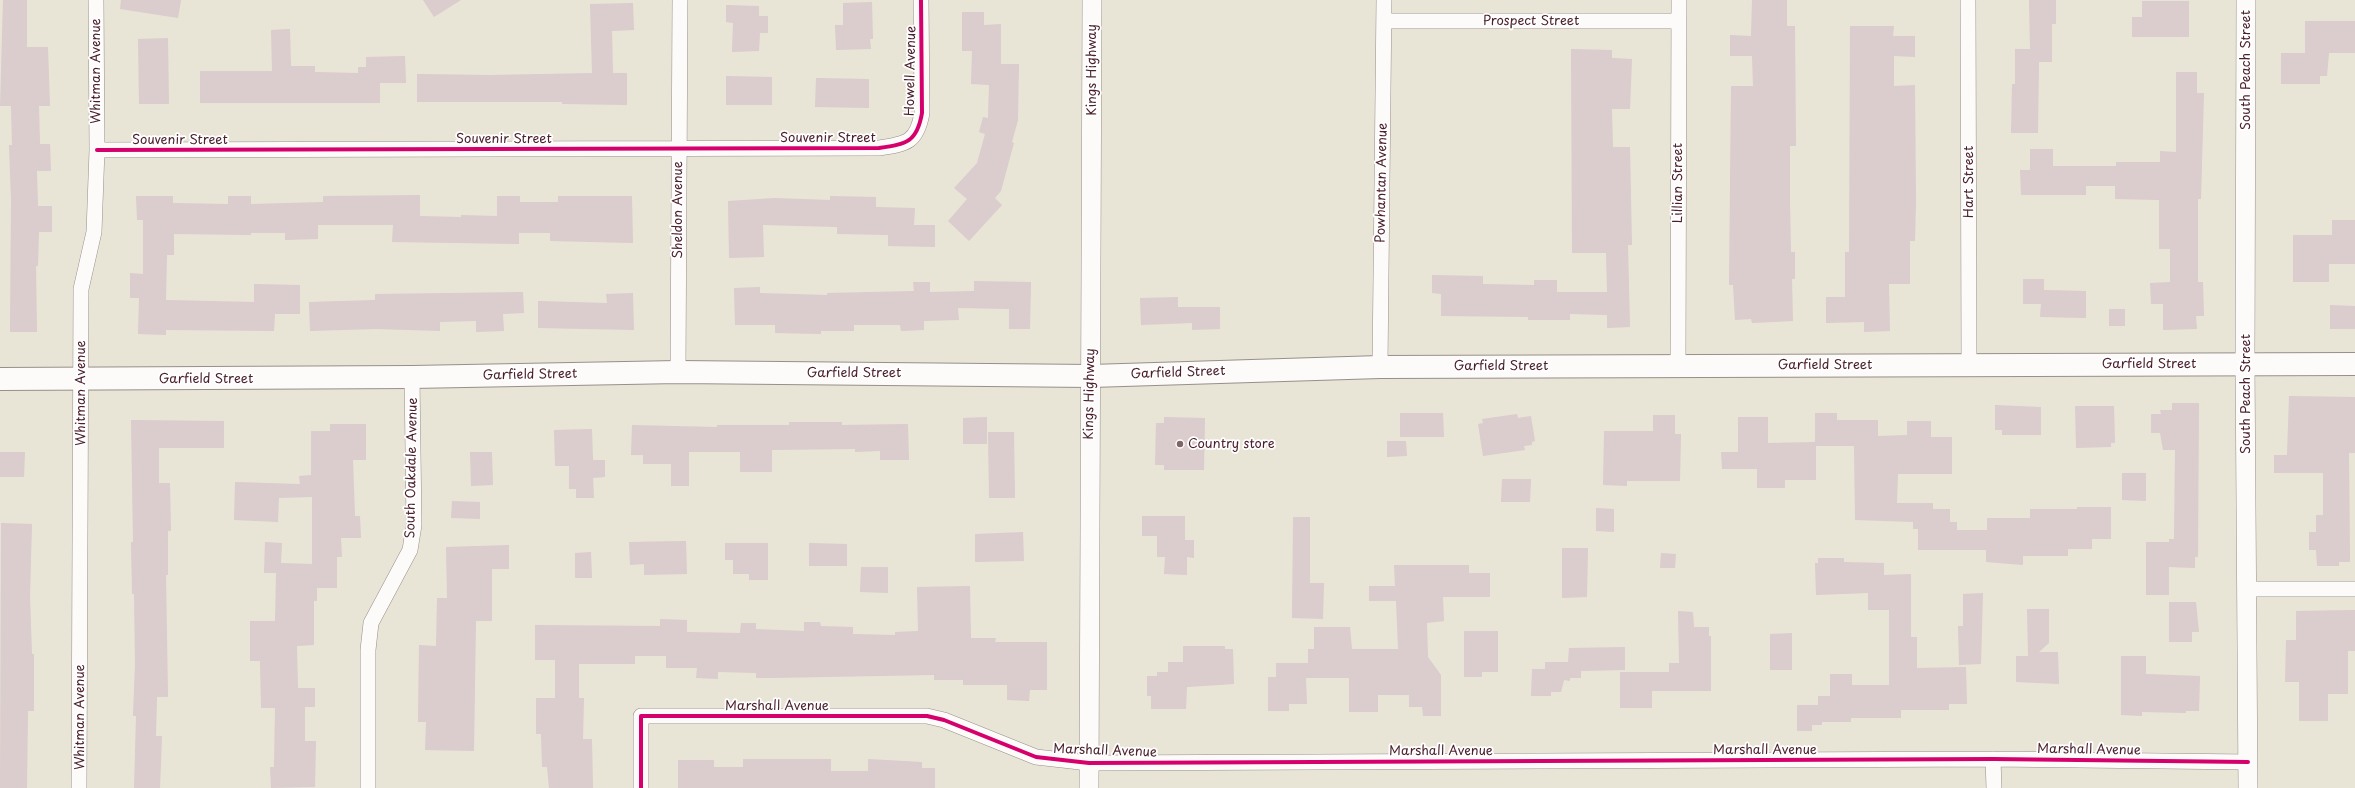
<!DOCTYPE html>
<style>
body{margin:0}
canvas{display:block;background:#e8e4d6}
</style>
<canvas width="2355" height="788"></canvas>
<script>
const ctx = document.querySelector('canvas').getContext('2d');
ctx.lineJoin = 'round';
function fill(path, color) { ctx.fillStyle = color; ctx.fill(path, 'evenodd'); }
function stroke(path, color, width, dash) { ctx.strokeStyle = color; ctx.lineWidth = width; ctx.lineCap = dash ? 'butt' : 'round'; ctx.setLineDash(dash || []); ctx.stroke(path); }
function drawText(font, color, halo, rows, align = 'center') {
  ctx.font = font + ' "Playpen Sans",sans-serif'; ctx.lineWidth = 3.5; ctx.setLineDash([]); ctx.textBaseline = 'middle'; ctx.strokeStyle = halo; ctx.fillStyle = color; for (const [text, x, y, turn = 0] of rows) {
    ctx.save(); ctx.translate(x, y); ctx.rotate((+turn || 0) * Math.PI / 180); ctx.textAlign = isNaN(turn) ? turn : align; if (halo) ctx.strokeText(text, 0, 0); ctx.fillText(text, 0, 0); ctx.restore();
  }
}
const building = new Path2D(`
 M3,0h24v47h21l2,59h-11l1,38h10l1,27h-14l1,35h14v26h-13l-1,34h-2l1,66h-27l1,-132 -2,-55h3l-1,-39h-11z
 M121,0h60l-3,18 -58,-9z
 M423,0h38l-27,17z
 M1752,0h35v26h8l1,120h-6v57l1,49h4v27h-3l1,42 -41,2 -1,-4 -16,1 -2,-35h-4l2,-199h22l-1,-30h-22v-21l21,1z
 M2029,0h27v24h-4v38h-13l-1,71h-27l1,-49h3v-35h15z
 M2142,1h47v36h-57v-20h10z
 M872,2l1,37h-3l1,10 -35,1 -1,-25h8v-22z
 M633,3l1,27 -22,1 1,42h14v32l-65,-1v-2h-145v-28l72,1 103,-2 -2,-69z
 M726,5l33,1v10h9v17h-8l-1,18 -27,1 1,-29 -7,-1z
 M962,12h22v13l17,-1v40h18l-1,56 -6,22 2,1 -13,48 -6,7 7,7 -33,36 -21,-20 19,-22 -13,-11 23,-25 8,-29 -6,-2 4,-15 5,1 1,-33 -18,-1 1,-33h-10z
 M2305,21h50v32h-26l-2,23h-7v8h-39v-31h24z
 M1850,26h44l-1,10h22v21l-21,-1v30l21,-1 1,116 -1,40h-5v43h-21l1,47 -26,1v-10l-38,1v-26h19v-45h4z
 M290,29l1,37h24v6l43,1v-6h8v-10l39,-1 1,27h-26v20h-180v-32h72l-1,-41z
 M168,38l1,66h-30l-1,-65z
 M1571,49l41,1v8l20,1 -2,50h-18l1,38h17l2,98h-4l2,82 -23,1v-13l-37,-1v6h-42v-3l-87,-1v-22l-9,-1v-18l51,1v8l51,1v-5h23v12h50l-1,-39h-34z
 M2176,72h21v21h7l-3,106h-3v83h5l1,34h-8l1,13 -34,1v-26h-12l-1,-21 20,-1v-33h-11v-49l-44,-1v-13h-29v9h-65l-1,-25h10v-21h23v17h63v-4h44v-11l16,1z
 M726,76l46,1v28h-46z
 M816,78l53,1v29l-54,-1z
 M420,195v21l41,1v-2l36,1v-20h23v6h38v-6h74l1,47 -83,-2v-8h-31v11l-127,-2 1,-17h-75v14l-33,1v-7h-34v2l-77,-1v21h-7l-1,45 88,2v-18l46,1v29h-25l-1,17 -108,-1v5l-28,-1 1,-36h-9v-25l13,1v-54h-6l-1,-24h37v7l55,1v-8h23v8l72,-2v-6z
 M830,196l46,1v10l39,1 -1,17h21v22l-47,-1v-11l-51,-1v-7l-74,-2 1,32 -35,1 -1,-57 46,-3 56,2z
 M2332,220h23v44h-26v18h-36v-47h39z
 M2023,279h21v11l42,1v27l-46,-1 1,-13h-18z
 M974,281l57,1 -1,47h-21v-20l-51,-1 1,12 -35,1v9l-23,1 -1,-6h-46v6h-33v3l-46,-1v-8h-40l-1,-37 26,-1v6l67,2v-2l87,-2 -1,-9h17v10l44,-1z
 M523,292l1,21 -21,1 1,17 -28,1v-11l-36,1v9l-64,-2 -66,2 -1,-29 66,-2v-6z
 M633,293l1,37 -96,-2v-27l69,2 -1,-9z
 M1178,297v10h42v22l-28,1v-7l-51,2 -1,-27z
 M2330,305l25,1v23h-25z
 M2109,309h16v17h-16z
 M2289,396l66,1v56h-6l1,109h-11v4h-22l-1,-16h-7v-18h7v-17h7v-42h-49v-18h13z
 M2172,403h27l-1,154h-3v11l-26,-1v28h-23v-53h23v-3h5l1,-89h-12l-3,-17h-9v-19h10l-1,-4h12z
 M1995,405l46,2v28h-39v-5h-7z
 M2075,406h39l1,37h-4v4l-35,1z
 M1400,413h43l1,24h-44z
 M1815,413h22v7h41v16l29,-1v-14h24v16h21v37h-54l-1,29h36v6h17v13h7v8h30v-12h43v-9h47v-2h34v32h-19v10h-24v7h-45v9l-37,-3v-12h-68v-21h-5v-7l-58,-2 -1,-74h-38v34h-31v8h-28v-19h-35l-1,-17h17v-35h30v26l47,-1z
 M1517,414l1,4 13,-2 4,25 -3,1v3l-8,1 1,4 -42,6 -5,-32 5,-1 -1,-4z
 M1653,415h22v19h6l-1,47h-53v5l-24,-1 1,-54h49z
 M987,417v27h-24v-26z
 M1164,417l41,1 -1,52h-40v-5h-9l1,-42h8z
 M131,420l93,1v27h-65v35h11l1,48h-3v44h-2l2,122h-11l-1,39h6l-2,52h-26l2,-72h-3l2,-52 -1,-70h-2l-1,-52h2z
 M789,422h53v3l66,-1 1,36h-29v-9l-25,1v-3l-83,1v22h-32v-20h-51v34h-18v-22h-28v-9h-12l1,-30 85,2v-2h72z
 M330,424h36v36h-13l2,56h5l1,22h-20l1,19h-5v31h-20v13h-3v44l-17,1 1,42h17v19h-10v34h11l-1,46 -44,1 -1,-21h4l1,-59h-14l-1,-47h-10v-40h25l1,-48h-12l1,-31 17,1 -1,20 31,1v-67l-33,1 -1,24 -44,-2 1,-38 65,2 -1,-8 12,-1v-44h19z
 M592,429l1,31h12v17l-12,1 1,20h-18v-9h-7v-23h-14l-1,-36z
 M988,432h26l1,66h-26z
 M1387,441h19l1,15 -20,1z
 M0,452h25l-1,25h-24z
 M470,452h22l1,33 -22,1z
 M2122,473h24v28l-24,-1z
 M1502,479h29l-1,23h-29z
 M452,501l28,1v17l-29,-1z
 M1596,508l18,1v23l-18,-1z
 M1142,516h43v24h9v18l-7,-1v18l-23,-1 1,-17h-8v-21h-15z
 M1293,517h17v66h14l-1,36 -31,-1z
 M1,523l31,1 -2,72 2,58h2v57h-6l-1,77h-27z
 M1023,532l1,29 -49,1v-28z
 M686,541l1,33 -43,1v-11l-14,1 -1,-23z
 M725,543h43v37h-19v-6h-16v-14h-8z
 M809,543l38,1v22h-38z
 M509,545v24h-17v52h-16l-2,130 -49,-1 1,-28h-8l1,-77 17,1 1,-48h10l-1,-51z
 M1562,548h26l-1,49 -25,1z
 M591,552l1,26h-17v-25z
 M1661,553l15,1 -1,14h-15z
 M1818,558h26v4l40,1v12l27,-1v63h6v31l49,-1 1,37h-18v6h-48v8h-50v4h-29v3h-10v6h-15v-26h21v-9h12v-22h22v11h37v-75h-21v-17l-52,2 -1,-32h3z
 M1394,565h75v8h21v24h-47l1,24 -17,2 1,34 13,18v41h-18l-1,-9h-13v-12h-31v17h-29v-34h-43l1,26h-18v7h-21v-34h8v-14h32v-14h6v-22h36l2,22h46l-2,-48h-27v-15h26z
 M861,567h27v26l-28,-1z
 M970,586l1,52h25l-1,4h52v48h-17l-1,11 -22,-1v-15h-44v-5h-29v-5l-163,3h-15v-5l-38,-1v7l-22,-1 1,-10h-31v-12h-31v8h-56v34h5l-1,41h9l1,49h-44l-2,-21h-5l-1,-33h-5v-36h19v-38h-20v-35l125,1v-7l27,1v12l53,1 1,-10h15v6l48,2v-9h16l1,4 32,1v7l42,1v-3l23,-1 -1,-44z
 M1983,593l-2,71 -22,1 -1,-39h5v-32z
 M2169,602h27l3,30h-7v10h-23z
 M2027,609h22v34l-10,9h19l1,32 -43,-2v-26h12z
 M2355,610v41h-7v43h-20v27h-29v-39h-14l1,-42h10v-29z
 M1678,611l15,1 1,15h15v9h2v55h-59v17h-32v-36h49v-9h10z
 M1464,631h34v41h-16v5h-18z
 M1792,633v37h-22v-36z
 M1183,646h42v3h8l1,35 -47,3 -1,22h-35v-13h-4v-20h10v-4h11v-10h15z
 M1625,647v23l-44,1v7h-11v3l-6,-1 -3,12h-10v4h-20l1,-27h13v-7h23l1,-14z
 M2121,656h25v18l54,2 -1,35h-13v2l-44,-1v4l-21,-1z
 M743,759h88v12h37v-12l54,3v6h13v20h-257v-28h36v7h29z`);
const minor = new Path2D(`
 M1968,0l1,364
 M1384,21h295
 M97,150l782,-2c28,-4 38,-6 43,-35l-1,-113
 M1678,366l1,-366
 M1380,367l4,-367
 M678,372l2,-372
 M2247,589h108
 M1993,759l1,29
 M79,788l2,-499 13,-57 3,-82 -1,-150
 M368,788v-138l3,-27 39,-73 4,-25 -2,-148
 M641,788v-72h286l17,4 92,37 53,6 904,-4 255,3`);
const tertiary = new Path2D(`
 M2246,0l-1,363 3,425
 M1089,788l3,-788`);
const secondary = new Path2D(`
 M0,379l412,-2 266,-5 413,4 289,-9 975,-3`);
const cycleway = new Path2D(`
 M97,150l782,-2c28,-4 38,-6 43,-35l-1,-113
 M641,788v-72h286l17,4 92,37 53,6 904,-4 255,3`);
const markers = [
 [1180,444,4,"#816467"]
];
const streetNames = [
 ["Prospect Street",1531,21],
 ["Kings Highway",1092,70,-90],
 ["South Peach Street",2246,70,-90],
 ["Whitman Avenue",96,71,-90],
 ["Howell Avenue",911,71,-89],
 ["Souvenir Street",828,138],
 ["Souvenir Street",504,139],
 ["Souvenir Street",180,140],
 ["Hart Street",1969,182,-90],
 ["Powhantan Avenue",1382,183,-89],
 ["Lillian Street",1678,183,-90],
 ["Sheldon Avenue",678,210,-90],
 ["Garfield Street",2149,364],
 ["Garfield Street",1825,365],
 ["Garfield Street",1501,366],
 ["Garfield Street",854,373],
 ["Garfield Street",1178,373,-2],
 ["Garfield Street",530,375,-1],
 ["Garfield Street",206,379],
 ["Whitman Avenue",81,393,-90],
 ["Kings Highway",1090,394,-89],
 ["South Peach Street",2246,394,-90],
 ["South Oakdale Avenue",412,468,-89],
 ["Marshall Avenue",777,706],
 ["Whitman Avenue",80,717,-90],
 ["Marshall Avenue",1765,750],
 ["Marshall Avenue",2089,750,1],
 ["Marshall Avenue",1105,751,2],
 ["Marshall Avenue",1441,751]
];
const poiNames = [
 ["Country store",1188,444]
];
fill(building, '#dbcccd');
stroke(minor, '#988f8a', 16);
stroke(tertiary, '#988f8a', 20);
stroke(secondary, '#988f8a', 24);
stroke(minor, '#fcfbf9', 15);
stroke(tertiary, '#fcfbf9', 19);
stroke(secondary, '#fcfbf9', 22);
stroke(cycleway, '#d6006c', 4);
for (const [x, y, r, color] of markers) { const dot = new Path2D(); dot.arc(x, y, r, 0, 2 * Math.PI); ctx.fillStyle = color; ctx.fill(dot); stroke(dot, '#fff', 1.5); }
drawText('13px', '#4a1f2b', '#fff', streetNames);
drawText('13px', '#4a1f2b', '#fff', poiNames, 'left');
</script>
